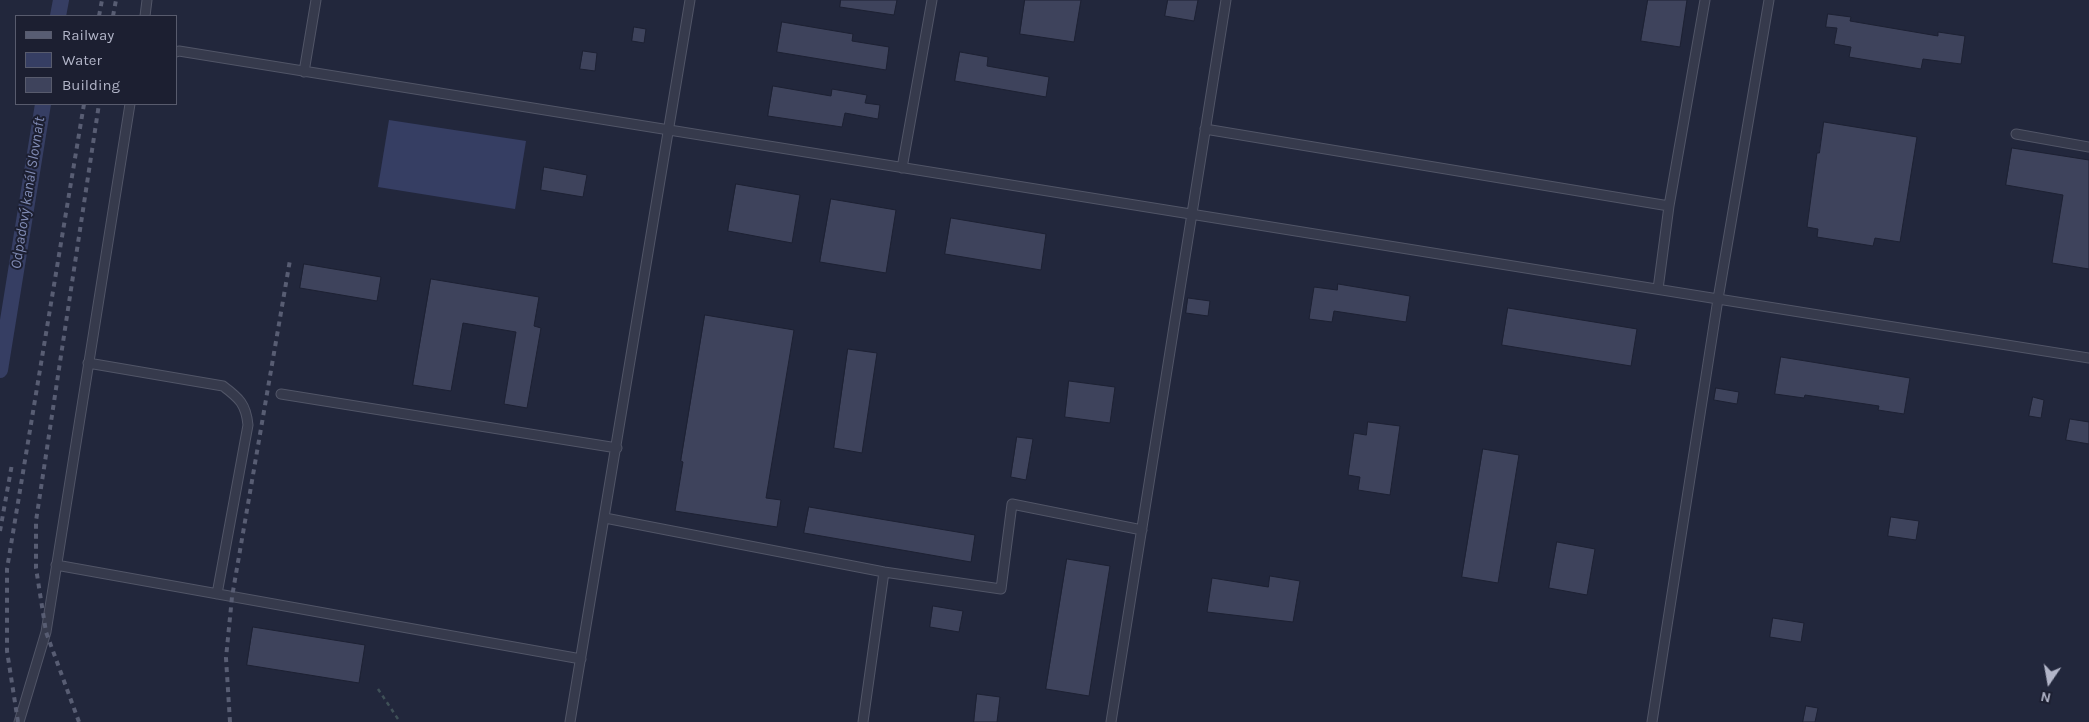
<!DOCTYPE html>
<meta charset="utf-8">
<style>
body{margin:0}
#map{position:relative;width:2089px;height:722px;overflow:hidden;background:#22273c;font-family:Karla,sans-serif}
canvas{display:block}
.legend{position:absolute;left:15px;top:15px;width:162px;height:90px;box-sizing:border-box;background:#1c1f31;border:1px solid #585b6d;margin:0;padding:6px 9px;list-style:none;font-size:15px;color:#b2b5c8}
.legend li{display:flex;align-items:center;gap:10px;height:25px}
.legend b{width:25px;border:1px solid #585b6d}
.north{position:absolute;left:2024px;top:657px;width:50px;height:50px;-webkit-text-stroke:4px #1c1f31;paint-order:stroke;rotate:192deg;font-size:14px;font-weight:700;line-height:20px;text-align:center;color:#b2b5c8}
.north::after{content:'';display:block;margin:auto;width:18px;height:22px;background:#b2b5c8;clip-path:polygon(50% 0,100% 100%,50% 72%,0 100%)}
</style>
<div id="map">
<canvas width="2089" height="722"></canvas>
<ul class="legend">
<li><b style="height:6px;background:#585d73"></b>Railway</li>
<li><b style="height:14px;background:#363e63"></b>Water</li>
<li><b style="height:14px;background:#3e435c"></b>Building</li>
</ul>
<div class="north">N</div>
</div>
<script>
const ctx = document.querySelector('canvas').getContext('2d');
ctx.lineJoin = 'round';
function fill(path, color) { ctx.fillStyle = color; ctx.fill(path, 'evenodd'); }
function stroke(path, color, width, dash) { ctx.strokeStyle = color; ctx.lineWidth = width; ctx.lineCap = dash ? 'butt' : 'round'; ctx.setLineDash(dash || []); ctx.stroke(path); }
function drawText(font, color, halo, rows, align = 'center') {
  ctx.font = font + ' Karla,sans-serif'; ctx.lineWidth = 4; ctx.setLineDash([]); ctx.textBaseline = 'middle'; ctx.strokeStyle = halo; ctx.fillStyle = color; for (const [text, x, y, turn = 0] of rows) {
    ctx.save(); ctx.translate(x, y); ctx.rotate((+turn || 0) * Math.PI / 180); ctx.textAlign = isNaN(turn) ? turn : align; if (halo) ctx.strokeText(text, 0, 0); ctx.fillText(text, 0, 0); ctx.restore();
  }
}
const water = new Path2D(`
 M389,120l137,21 -11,68 -137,-22z`);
const canal = new Path2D(`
 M58,16l3,-16
 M0,370l43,-266`);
const building = new Path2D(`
 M841,0h56l-3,15 -54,-8z
 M1025,0h56l-7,42 -54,-8z
 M1168,0h30l-4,21 -29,-5z
 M1648,0h39l-7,47 -39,-6z
 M1828,14l23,3 -1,4 88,15v-4l27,4 -4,28 -38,-5 -2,10 -72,-12 2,-10 -17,-3 3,-16 -11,-1z
 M782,22l71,12 -1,7 37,6 -3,23 -109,-18z
 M634,27l12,2 -2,14 -12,-2z
 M583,51l14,2 -2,18 -15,-2z
 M960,52l28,5 -1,9 62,11 -3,20 -91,-16z
 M773,86l58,10 1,-7 35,6 -2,8 15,2 -2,14 -33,-6 -3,14 -74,-11z
 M1824,122l93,15 -17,105 -25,-4 -2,8 -56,-9 1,-8 -11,-2 10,-74h2z
 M2012,148l77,12v109l-37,-6 11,-68 -57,-10z
 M544,167l43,8 -4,22 -42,-7z
 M736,184l64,11 -8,48 -64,-12z
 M831,199l65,11 -10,63 -66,-11z
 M951,218l95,16 -5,36 -96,-16z
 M304,264l77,13 -4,24 -77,-13z
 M431,279l108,18 -5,29 7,2 -14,80 -23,-4 12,-72 -53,-9 -12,68 -38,-6z
 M1338,284l72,12 -4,26 -72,-11 -2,11 -23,-3 5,-32 23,3z
 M1188,298l22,3 -2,15 -22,-3z
 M1508,308l129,21 -6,37 -129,-21z
 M705,315l89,15 -28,168 15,2 -4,27 -102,-16 8,-49 -2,-1z
 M848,349l29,4 -15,100 -28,-5z
 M1781,357l129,21 -6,36 -26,-4 1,-4 -74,-11 -1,3 -29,-4z
 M1069,381l46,6 -5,36 -45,-6z
 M1716,388l23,4 -2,12 -23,-4z
 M2033,397l11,3 -3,18 -12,-2z
 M2070,419l19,3v22l-23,-4z
 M1368,422l32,4 -10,69 -32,-5 2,-13 -12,-2 6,-42 12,2z
 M1017,437l16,2 -7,41 -15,-3z
 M1483,449l36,6 -21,128 -36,-6z
 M809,507l166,28 -4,27 -167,-29z
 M1891,517l28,4 -3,19 -28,-4z
 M1557,542l38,7 -8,46 -38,-7z
 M1067,559l43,7 -21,130 -43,-7z
 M1270,576l30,5 -7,41 -86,-10 5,-34 56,9z
 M933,606l30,5 -4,21 -29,-5z
 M1773,618l31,5 -3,19 -31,-5z
 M253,627l112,18 -6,38 -112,-18z
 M977,694l23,3 -3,25h-23z
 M1806,706l12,2 -3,14h-12z`);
const path = new Path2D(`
 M378,689l22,33`);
const lane = new Path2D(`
 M145,16l2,-16
 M176,52l3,-1 1539,248 51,-299
 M304,72l12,-72
 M1205,129l464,77
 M2016,134l73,13
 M902,168l30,-168
 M1658,289l11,-83 36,-206
 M88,363l135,23c16,12 23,18 25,39l-31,169
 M281,394l336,54
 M605,518l279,54 117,17 11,-85 130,26
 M56,565l525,94
 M19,722l27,-90 84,-528
 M570,722l120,-722
 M863,722l21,-150
 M1111,722l115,-722
 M1652,722l66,-423 371,59`);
const rail = new Path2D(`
 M99,16l3,-16
 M113,16l3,-16
 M0,531l12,-67
 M18,722l-11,-71v-82l77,-465
 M79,722l-33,-90 -10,-64v-47l63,-417
 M230,722l-4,-64 6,-61 58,-337`);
const waterNames = [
 ["Odpadový kanál Slovnaft",28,193,-81]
];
fill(water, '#363e63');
stroke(canal, '#363e63', 16);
fill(building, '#3e435c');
stroke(building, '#1d2133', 1);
stroke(lane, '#515567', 11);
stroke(path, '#3f5057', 2.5, [4, 4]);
stroke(lane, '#363a4c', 9);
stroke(rail, '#585d73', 4, [5, 5]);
drawText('italic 15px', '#808bb4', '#1c1f31', waterNames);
</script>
